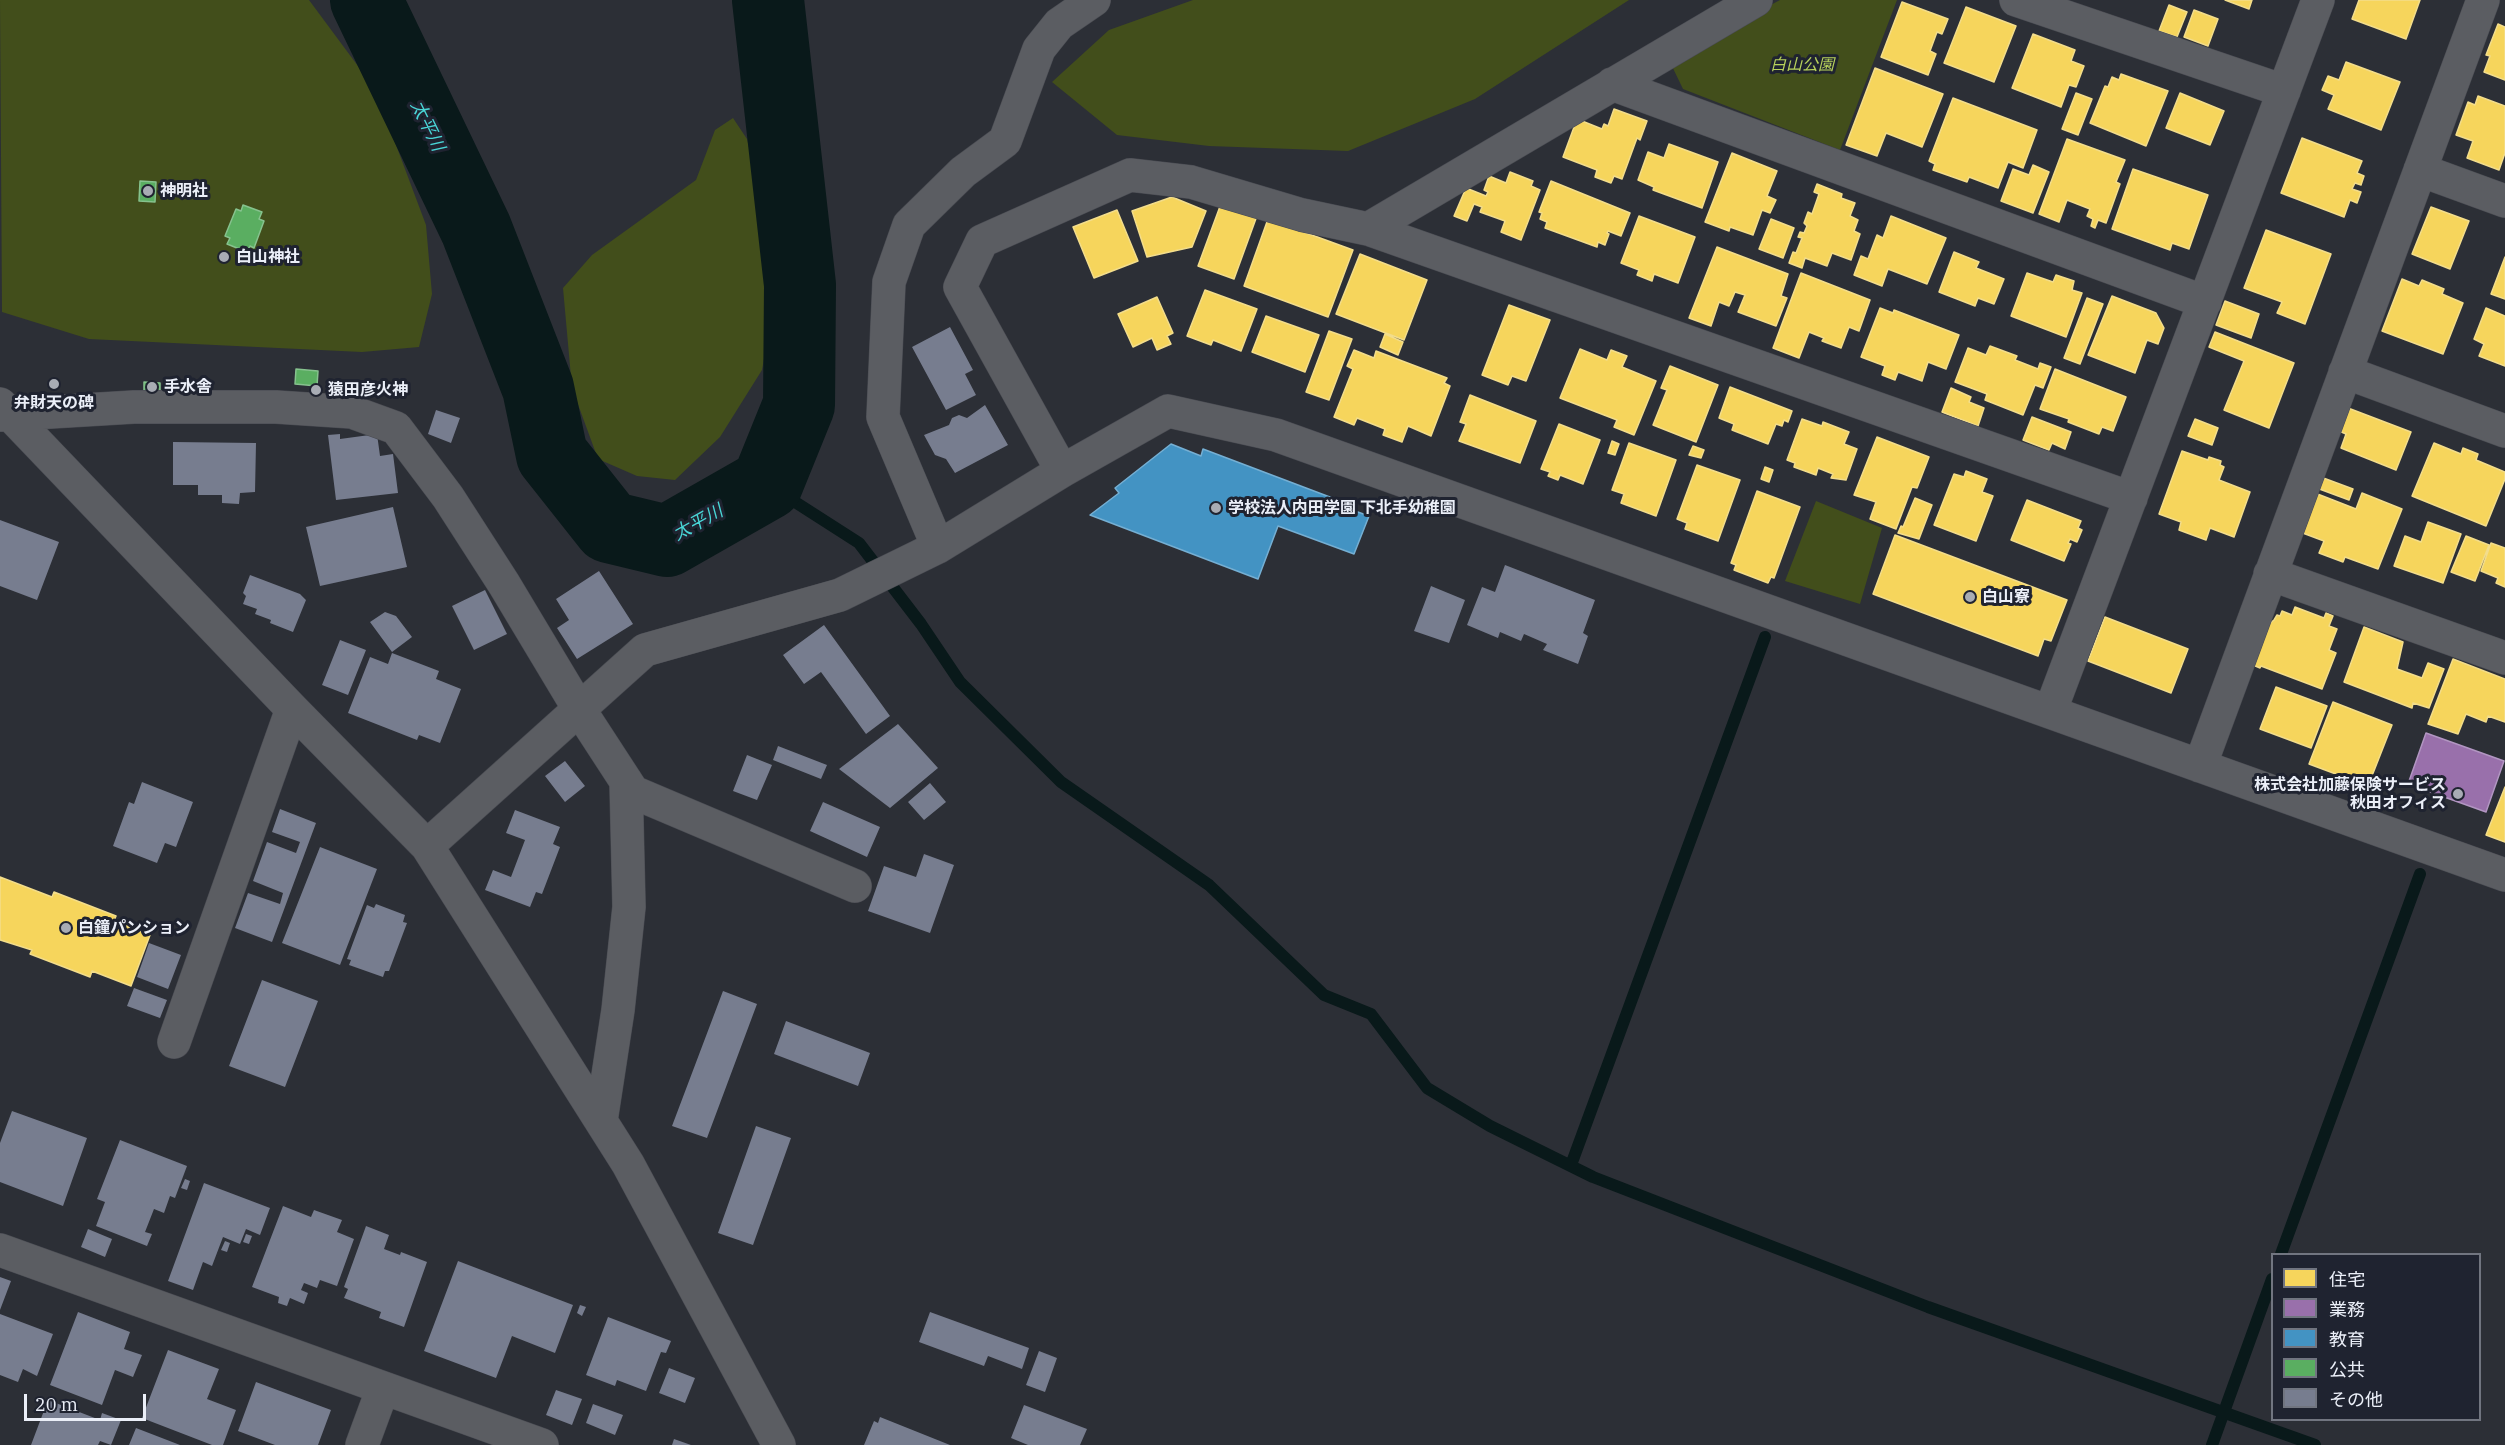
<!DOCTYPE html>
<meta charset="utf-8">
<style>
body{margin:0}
#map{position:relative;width:2505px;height:1445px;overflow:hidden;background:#2c2f36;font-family:"IBM Plex Serif","Noto Sans JP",serif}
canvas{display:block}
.legend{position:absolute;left:2271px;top:1253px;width:210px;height:168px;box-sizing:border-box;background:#1f2330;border:2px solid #717580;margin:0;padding:8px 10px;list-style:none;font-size:18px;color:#ebeff8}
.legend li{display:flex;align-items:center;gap:12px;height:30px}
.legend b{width:30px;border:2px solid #717580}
.scale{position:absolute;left:24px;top:1394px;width:122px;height:27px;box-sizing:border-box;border:3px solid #ebeff8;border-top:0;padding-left:8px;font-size:18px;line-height:21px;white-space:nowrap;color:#ebeff8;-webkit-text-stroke:4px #1f2330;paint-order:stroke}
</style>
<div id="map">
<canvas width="2505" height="1445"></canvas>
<ul class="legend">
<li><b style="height:16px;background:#f6d55c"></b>住宅</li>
<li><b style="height:16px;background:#9970ab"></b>業務</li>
<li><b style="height:16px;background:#4393c3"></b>教育</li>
<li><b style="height:16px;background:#5aae61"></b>公共</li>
<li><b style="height:16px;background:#777d8f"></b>その他</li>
</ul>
<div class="scale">20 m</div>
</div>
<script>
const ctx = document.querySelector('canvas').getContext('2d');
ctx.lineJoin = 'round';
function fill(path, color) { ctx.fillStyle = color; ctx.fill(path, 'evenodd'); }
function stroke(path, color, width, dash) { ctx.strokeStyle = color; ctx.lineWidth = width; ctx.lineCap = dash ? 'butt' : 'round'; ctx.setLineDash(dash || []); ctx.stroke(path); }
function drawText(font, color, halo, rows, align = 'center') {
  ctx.font = font + ' "IBM Plex Serif","Noto Sans JP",serif'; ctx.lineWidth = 6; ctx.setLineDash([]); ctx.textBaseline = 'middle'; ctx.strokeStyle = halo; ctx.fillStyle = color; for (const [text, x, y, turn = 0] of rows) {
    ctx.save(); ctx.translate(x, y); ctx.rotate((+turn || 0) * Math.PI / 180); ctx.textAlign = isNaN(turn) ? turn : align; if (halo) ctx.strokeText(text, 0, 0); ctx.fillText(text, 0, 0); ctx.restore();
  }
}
const green = new Path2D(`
 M0,0h309l66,89 51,136 6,69 -13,53 -57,5 -273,-13 -87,-27z
 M1193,0h436l-154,99 -127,52 -139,-5 -92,-11 -65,-53 57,-52z
 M1780,0h117l-57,150 -157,-61 -14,-29z
 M733,118l14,21 33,134 -18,97 -42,67 -45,43 -38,-4 -39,-17 -26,-71 -9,-100 29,-33 104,-75 19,-50z
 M1816,501l66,27 -22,76 -75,-23z`);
const homes = new Path2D(`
 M2225,0h27l-3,9z
 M2359,0h61l-14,39 -54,-20z
 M1902,2l46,17 -6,15 -5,-2 -7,19 6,3 -8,21 -47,-18z
 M2169,5l18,7 -10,25 -18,-6z
 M1966,7l50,19 -22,56 -50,-19z
 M2194,10l24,9 -10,27 -24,-9z
 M2498,24l7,3v53l-21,-8 6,-16 -4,-1z
 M2033,34l42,16 -4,11 13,5 -8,21 -7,-2 -8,22 -49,-19z
 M2346,62l54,20 -19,48 -53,-21 6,-14 -12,-5 6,-14 11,4z
 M1875,68l68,26 -21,53 -36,-14 -9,23 -31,-11z
 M2121,74l47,17 -22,55 -56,-23 15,-37 3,1 4,-10 7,3z
 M2076,93l16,6 -14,36 -16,-6z
 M2180,93l44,18 -14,34 -44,-17z
 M2478,96l27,10v47l-6,17 -32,-12 6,-17 -17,-6 12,-33 7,3z
 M1953,98l84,32 -14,38 -15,-6 -10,26 -29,-11 -2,5 -34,-12 2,-6 -6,-3z
 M1614,109l33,12 -7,19 -3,-2 -15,41 -8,-3 -3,7 -16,-6 2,-7 -34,-13 14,-38 25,10 2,-5 4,2z
 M2302,138l60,23 -5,12 7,3 -3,9 -6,-2 -3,6 9,3 -4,11 -7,-3 -6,17 -63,-24z
 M2067,139l58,21 -9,22 4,2 -14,39 -8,-3 -3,8 -4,-2 2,-7 -6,-3 3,-7 -23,-9 -8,22 -20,-8z
 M1669,144l49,18 -16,46 -49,-18 1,-3 -16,-7 10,-28 16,6z
 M1732,153l45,18 -10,25 9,4 -6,13 -8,-3 -9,25 -23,-8 -1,4 -24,-9z
 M2033,165l16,7 -16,41 -32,-12 12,-32 16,6z
 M2133,169l75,26 -19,54 -17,-6 -2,7 -58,-21z
 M1510,172l23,9 -2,5 9,4 -19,50 -20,-8 4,-11 -25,-9 2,-5 -8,-3 -7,17 -13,-5 12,-28 20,8 2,-4 -4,-2 5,-14 17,7z
 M1551,181l79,32 -9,23 -13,-5 -1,2 2,1 -4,11 -7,-3 -1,5 -52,-19 2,-6 -7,-3 2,-6 -3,-1z
 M1817,184l25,10 -1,4 14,5 -5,13 8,4 -4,11 6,3 -9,26 -19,-7 -5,13 -22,-8 -3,10 -13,-5 4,-11 3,1 6,-15 -4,-1 2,-5 4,1 3,-7 -3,-3 4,-11 4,2 7,-20 -5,-2z
 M1172,197l34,14 -14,36 -45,10 -15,-46z
 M1222,201l36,12 -24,66 -36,-13z
 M2431,207l38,14 -19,48 -38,-15z
 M1117,210l21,51 -44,17 -21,-51z
 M1639,216l56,21 -17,46 -24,-9 -2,7 -15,-6 2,-5 -18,-7z
 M1891,216l55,22 -19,46 -39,-15 -6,17 -28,-11 7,-19 7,3 9,-24 6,3z
 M1268,219l85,31 -25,67 -84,-31z
 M1771,219l23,9 -11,30 -24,-9z
 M2266,230l65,24 -26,70 -28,-11 5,-11 -38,-14z
 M1717,247l71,27 -7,22 6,2 -11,28 -38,-14 7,-17 -10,-3 -6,14 -10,-4 -8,24 -22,-8z
 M1954,252l25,10 -3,6 28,11 -10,25 -16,-6 -3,8 -36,-14z
 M1360,254l67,26 -23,60 -68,-26z
 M2505,257v42l-14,-5z
 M1801,273l69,27 -11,31 -10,-4 -8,21 -19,-7 2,-3 -15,-6 -10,26 -26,-10z
 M2027,273l26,9 3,-7 18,6 -2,9 10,3 -16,44 -55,-21z
 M2402,279l17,7 3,-6 22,9 -2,5 21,9 -20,51 -61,-23z
 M1205,290l52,19 -16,42 -28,-11 -2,5 -24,-9z
 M2112,296l44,17 8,15 -6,16 -11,-4 -12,33 -47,-18z
 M1157,297l16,36 -6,3 4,8 -14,6 -5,-12 -19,9 -15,-33z
 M2087,298l16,6 -23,60 -16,-6z
 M2225,301l34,13 -8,24 -35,-13z
 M1509,305l41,15 -24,61 -14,-5 -4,9 -26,-10z
 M1880,308l13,5 1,-3 65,25 -13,34 -18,-7 -6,19 -24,-9 -3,8 -13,-5 3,-9 -24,-9z
 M2486,308l19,8v50l-26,-10 5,-12 -10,-5z
 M1266,316l53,19 -14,37 -53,-20z
 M1329,331l23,8 -23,61 -23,-8z
 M2215,332l79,31 -25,65 -45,-18 20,-49 -35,-14z
 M1385,334l18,8 -5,13 -18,-8z
 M1990,346l27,10 -2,4 23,9 2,-6 11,4 -8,21 -8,-3 -12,30 -38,-15 2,-6 -32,-12 13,-34 18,7z
 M1580,349l27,11 4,-10 16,6 -5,11 34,14 -22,54 -20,-8 3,-7 -57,-22z
 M1354,350l20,8 2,-7 71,27 -3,5 6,3 -19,50 -23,-10 -6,16 -19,-7 2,-6 -28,-11 -3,7 -20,-8 19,-48 -6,-3z
 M1670,366l48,19 -22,57 -43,-17 14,-35 -6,-2z
 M2055,369l71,28 -13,34 -11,-4 -3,7 -31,-12 1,-3 -29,-10z
 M1730,387l62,24 -4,11 -4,-2 -2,6 -6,-2 -8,20 -36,-14 2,-6 -15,-6z
 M1951,388l20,9 -2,5 15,6 -6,18 -36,-14z
 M1470,395l66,26 -16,42 -61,-22 7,-17 -6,-2z
 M2348,408l63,24 -15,38 -55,-22 5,-14 -7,-3z
 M2032,417l39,15 -6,17 -13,-6 -3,7 -26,-10z
 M1802,419l20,7 1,-4 26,10 -5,12 13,5 -11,31 -15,-2 2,-4 -15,-6 -2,7 -22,-8 1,-4 -8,-3z
 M2195,419l23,9 -6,17 -24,-9z
 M1559,424l41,16 -17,44 -23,-9 -2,5 -10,-4 2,-4 -9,-3z
 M1877,437l52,20 -12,31 -5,-1 -16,42 -26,-10 6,-17 -22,-7z
 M1612,441l7,3 -4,11 -7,-2z
 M1629,443l47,17 -20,56 -35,-13 3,-9 -12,-4z
 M2434,443l27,11 2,-6 15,6 -2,6 29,12v7l-19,47 -74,-30z
 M1693,446l11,4 -3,8 -12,-3z
 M2182,451l26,9 1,-3 12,4 -1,4 4,2 -5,13 31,12 -16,45 -24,-9 -4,12 -27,-10 2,-8 -22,-8z
 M1697,465l43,15 -22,61 -33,-12 2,-6 -10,-4z
 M1765,467l8,3 -4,12 -8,-3z
 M1966,471l21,8 -5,13 11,4 -17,45 -42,-16 20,-51 10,3z
 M2318,476l35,13 -4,11 -35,-13z
 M1757,491l43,16 -26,71 -3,-1 -3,6 -34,-13 2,-5 -5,-2z
 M2315,493l41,16 6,-16 40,16 -24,60 -33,-12 -2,5 -24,-9 5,-12 -24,-9z
 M1915,498l17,7 -13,34 -21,-6 3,-7 2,1z
 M2027,500l54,21 -3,7 4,2 -5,12 -7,-3 -2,4 3,1 -7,17 -53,-21z
 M2428,522l33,12 -18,49 -49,-17 11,-30 16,6z
 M1895,535l172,65 -16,41 -7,-2 -6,17 -165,-62z
 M2466,536l23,9 -14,36 -24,-9z
 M2491,543l14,5v39l-9,-4 2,-5 -17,-7z
 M2295,607l29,11 2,-5 7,3 -4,10 8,3 -8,21 7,3 -14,36 -61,-23 -1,2 -7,-3 16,-41 5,-4 3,-5 3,1 2,-5 10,4z
 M2105,617l83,32 -17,44 -83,-32z
 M2364,627l39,15 -6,27 25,9 6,-15 16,6 -15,39 -16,-5 -1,5 -68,-26z
 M2453,659l52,20v43l-17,-6 -2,6 -20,-8 -8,20 -30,-10z
 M2276,687l51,19 -16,42 -51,-19z
 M2333,702l59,23 -24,61 -59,-22z
 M2505,787v55l-19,-7z
 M0,877l52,20 2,-5 62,24 -2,5 36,14 -19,51 -39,-15 -2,6 -60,-23 2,-4 -32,-10z`);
const offices = new Path2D(`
 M2426,733l78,28 -18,51 -78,-28z`);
const schools = new Path2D(`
 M1171,444l30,12 2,-7 140,53 -2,4 28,10 -15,38 -76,-28 -20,53 -168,-64 29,-22 -4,-5z`);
const public = new Path2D(`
 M140,181l16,1 -1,20 -16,-1z
 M243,205l19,7 -3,7 5,2 -10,27 -4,-2 -3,6 -20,-8 3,-6 -5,-2 11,-27 5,2z
 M296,369l22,2 -1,15 -22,-2z
 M144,382l16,1v9h-16z`);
const stream = new Path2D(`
 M767,484l92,59 62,81 39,58 101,100 148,103 115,110 47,19 56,74 63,38 103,51 335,130 387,138
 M1571,1165l194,-528
 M2281,1254l139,-380
 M2212,1445l60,-166`);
const river = new Path2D(`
 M366,0l110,229 62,159 14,67 57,72 58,14 100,-57 32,-79 1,-120 -32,-285`);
const building = new Path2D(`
 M950,327l23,43 -8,4 11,21 -30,15 -34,-63z
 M985,405l23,40 -53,28 -9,-14 -11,-4 -11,-20 25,-10 3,-7 7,-3 8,3z
 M436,410l24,8 -9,25 -23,-9z
 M340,434v5l37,-5 3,22 13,-2 5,39 -62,7 -8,-65z
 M173,442l83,1 -1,49 -15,1 -1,11 -17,-1v-8h-24v-10h-25z
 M393,507l14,60 -87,19 -14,-59z
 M0,520l59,22 -22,58 -37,-14z
 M1505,565l90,35 -12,33 5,3 -10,28 -35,-14 4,-6 -23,-10 -3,7 -21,-9 -2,6 -31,-13 15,-38 13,5z
 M599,571l34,53 -56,35 -20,-31 12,-8 -13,-21z
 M250,575l50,19 6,6 -13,32 -23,-9 1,-3 -16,-6 2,-5 -14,-5 3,-8 -3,-3z
 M1431,586l34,14 -16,43 -35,-12z
 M485,590l22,44 -33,16 -22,-44z
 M385,612l11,4 16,21 -20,15 -22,-30z
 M824,625l66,91 -24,18 -45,-62 -17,12 -21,-29z
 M340,640l26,10 -18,45 -26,-10z
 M392,653l47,18 -3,8 25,10 -21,54 -21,-8 -2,5 -69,-27 22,-56 18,7z
 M898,724l40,44 -48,40 -51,-39z
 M778,746l49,19 -6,14 -48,-19z
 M747,755l25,10 -15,35 -24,-9z
 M565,761l20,25 -20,16 -20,-26z
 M142,782l51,20 -17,45 -11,-4 -8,20 -44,-17 16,-44 5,2z
 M930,783l16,19 -22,18 -16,-18z
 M823,802l57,25 -13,30 -57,-26z
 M280,809l36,14 -44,119 -37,-14 13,-35 32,11 3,-11 -30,-12 14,-39 29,11 4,-11 -28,-10z
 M515,810l45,17 -7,17 7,3 -18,47 -6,-2 -6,15 -45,-17 8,-20 18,7 14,-37 -19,-7z
 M320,847l57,22 -37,96 -58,-22z
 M924,854l30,11 -24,68 -62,-22 16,-45 32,11z
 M376,904l29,11 -2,7 4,1 -18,48h-4l-2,6 -34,-12 2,-5 -4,-1 20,-54 7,3z
 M149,943l32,12 -13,34 -31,-12z
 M262,980l56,21 -33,86 -56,-21z
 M134,988l33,12 -7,18 -33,-12z
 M723,991l34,13 -50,134 -35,-12z
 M786,1021l84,32 -12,33 -84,-32z
 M12,1111l75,27 -24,68 -63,-24v-39z
 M756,1126l35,12 -38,107 -35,-12z
 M120,1140l67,26 -12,32 -5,-2 -6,17 -10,-4 -9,23 7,2 -5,12 -51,-20 9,-24 -8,-3z
 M185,1179l5,2 -3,9 -6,-2z
 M204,1183l66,25 -10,27 -14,-6 -6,15 -17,-7 -11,29 -9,-4 -10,28 -25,-9z
 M283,1206l28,11 3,-7 28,10 -5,12 17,7 -17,47 -17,-6 -3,8 -13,-5 -3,7 7,3 -4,11 -14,-6 -3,8 -9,-3 1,-6 -27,-10z
 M366,1226l23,9 -5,14 16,6 1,-3 26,10 -23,65 -25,-9 2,-6 -37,-14 4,-9 -4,-2z
 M88,1229l24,10 -7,18 -24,-10z
 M246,1234l6,2 -3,8 -6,-2z
 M225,1241l5,2 -3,9 -6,-2z
 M458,1261l115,44 -18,48 -43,-17 -16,42 -72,-27z
 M0,1277l11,4 -11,29z
 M580,1305l6,2 -4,9 -5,-3z
 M78,1312l52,20 -6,17 18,6 -9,22 -18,-7 -13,35 -52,-20z
 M930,1312l99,36 -7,21 -34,-13 -4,10 -65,-24z
 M0,1314l53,20 -16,42 -14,-7 -5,13 -18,-7z
 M608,1317l63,24 -5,12 -5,-1 -15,39 -29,-11 -2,6 -29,-11z
 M168,1350l51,19 -12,30 29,11 -13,35h-11l-70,-27z
 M1039,1351l18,7 -12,34 -19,-7z
 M669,1368l26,10 -10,25 -26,-10z
 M256,1382l75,28 -13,35h-43l-37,-14z
 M556,1390l26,9 -10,26 -26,-10z
 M48,1400l52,20 2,-7 19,7 -10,25 -11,-4 -2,4h-67z
 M593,1404l30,11 -8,20 -29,-12z
 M1024,1405l63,24 -7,16h-52l-17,-7z
 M880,1417l70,28h-86l10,-24 4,2z
 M136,1428l44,17h-51z
 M674,1439l17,6h-19z`);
const minor = new Path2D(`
 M2016,0l268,91
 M1612,84l593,218
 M2420,170l85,31
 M1368,229l763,269
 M2345,372l160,59
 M0,404l292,305 135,137 201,318 151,281
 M0,415l134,-8h142l76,5 44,16 52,69 56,87 75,125 54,83 222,94
 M1062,471l-102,-184 22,-46 148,-66 61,7 111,33 66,14 388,-229
 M938,547l-55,-130 6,-135 20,-57 54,-53 42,-31 34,-92 20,-25 35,-24
 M2270,574l235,84
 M2050,712l268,-712
 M2200,766l283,-766
 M427,846l218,-196 195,-55 98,-48 124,-76 106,-60 108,24 1229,440
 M174,1042l118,-333
 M601,1121l17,-111 11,-103 -3,-126
 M0,1250l542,195
 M362,1445l21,-57`);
const markers = [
 [148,191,6,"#a8acb4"],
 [224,257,6,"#a8acb4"],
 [54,384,6,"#a8acb4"],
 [152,387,6,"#a8acb4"],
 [316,390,6,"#a8acb4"],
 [1216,508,6,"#a8acb4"],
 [1970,597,6,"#a8acb4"],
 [2458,794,6,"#a8acb4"],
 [66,928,6,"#a8acb4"]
];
const parkNames = [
 ["白山公園",1802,65]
];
const poiNames = [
 ["神明社",160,191],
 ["白山神社",236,257],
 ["手水舎",164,387],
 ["猿田彦火神",328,390],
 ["弁財天の碑",54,403,"center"],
 ["学校法人内田学園 下北手幼稚園",1228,508],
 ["白山寮",1982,597],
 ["株式会社加藤保険サービス",2446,785,"right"],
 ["秋田オフィス",2446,803,"right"],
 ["白鐘パンション",78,928]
];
const waterNames = [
 ["太平川",427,126,64],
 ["太平川",698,523,-29]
];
fill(green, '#424e1b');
fill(homes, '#f6d55c');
stroke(homes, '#f3dd8b', 1.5);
fill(offices, '#9970ab');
stroke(offices, '#b296c2', 1.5);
fill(schools, '#4393c3');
stroke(schools, '#75afd3', 1.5);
fill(public, '#5aae61');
stroke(public, '#86c28e', 1.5);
stroke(stream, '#09191a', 12);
stroke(river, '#09191a', 72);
fill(building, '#777d8f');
stroke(minor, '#494b52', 34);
stroke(minor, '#5b5d62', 33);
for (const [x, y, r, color] of markers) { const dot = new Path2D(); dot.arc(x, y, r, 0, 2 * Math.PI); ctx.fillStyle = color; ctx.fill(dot); stroke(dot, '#1f2330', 2); }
drawText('italic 16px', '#b7d15b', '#1f2330', parkNames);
drawText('bold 16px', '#ebeff8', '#1f2330', poiNames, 'left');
drawText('italic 18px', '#49d5d6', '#1f2330', waterNames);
</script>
